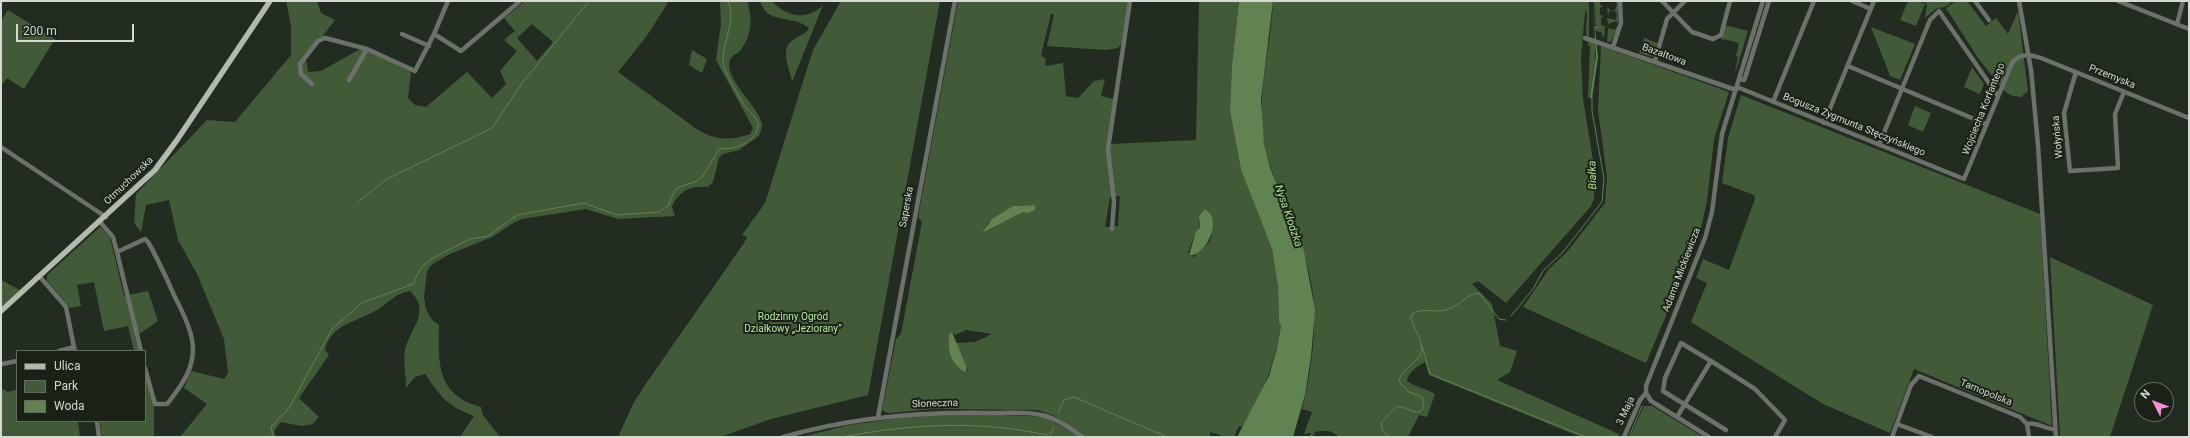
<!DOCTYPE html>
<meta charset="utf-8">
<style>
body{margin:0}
#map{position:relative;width:2190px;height:438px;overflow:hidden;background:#232c20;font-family:Roboto,sans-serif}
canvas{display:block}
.frame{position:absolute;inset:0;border:2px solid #d4dad2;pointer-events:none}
.legend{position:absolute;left:16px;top:350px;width:130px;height:72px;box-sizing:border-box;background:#1a2217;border:1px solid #646c62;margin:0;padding:5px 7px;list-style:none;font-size:12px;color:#d4dad2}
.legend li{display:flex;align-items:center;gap:8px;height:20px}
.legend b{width:20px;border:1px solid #646c62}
.north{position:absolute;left:2134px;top:382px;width:40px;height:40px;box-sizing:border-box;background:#1a2217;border:1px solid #646c62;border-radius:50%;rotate:312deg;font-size:11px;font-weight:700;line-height:16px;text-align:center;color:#d4dad2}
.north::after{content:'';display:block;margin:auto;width:14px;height:18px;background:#f391d5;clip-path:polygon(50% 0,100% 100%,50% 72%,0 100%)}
.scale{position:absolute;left:16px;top:24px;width:118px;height:18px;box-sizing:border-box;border:2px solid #d4dad2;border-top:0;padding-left:5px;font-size:12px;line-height:14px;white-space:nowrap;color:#d4dad2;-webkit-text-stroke:3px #1a2217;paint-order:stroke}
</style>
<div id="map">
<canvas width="2190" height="438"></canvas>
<div class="frame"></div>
<ul class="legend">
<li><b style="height:5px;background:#b1baad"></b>Ulica</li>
<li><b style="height:11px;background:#435a39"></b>Park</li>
<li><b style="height:11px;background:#608351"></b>Woda</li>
</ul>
<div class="north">N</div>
<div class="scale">200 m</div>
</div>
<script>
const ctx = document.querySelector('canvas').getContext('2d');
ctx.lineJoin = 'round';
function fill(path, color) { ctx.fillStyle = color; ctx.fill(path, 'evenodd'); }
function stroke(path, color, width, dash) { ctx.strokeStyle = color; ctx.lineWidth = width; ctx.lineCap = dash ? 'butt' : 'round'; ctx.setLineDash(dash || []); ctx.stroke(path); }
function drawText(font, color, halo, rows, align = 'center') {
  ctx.font = font + ' Roboto,sans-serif'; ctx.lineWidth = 4; ctx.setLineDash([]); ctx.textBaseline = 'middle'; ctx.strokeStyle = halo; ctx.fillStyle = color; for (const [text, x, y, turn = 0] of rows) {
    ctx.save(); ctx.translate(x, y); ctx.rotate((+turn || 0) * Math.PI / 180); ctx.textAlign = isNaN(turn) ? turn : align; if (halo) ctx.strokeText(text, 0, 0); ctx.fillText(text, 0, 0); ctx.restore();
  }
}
const green = new Path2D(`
 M286,1h31l4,12 14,7 -29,38 2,14 13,-1 41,-23 49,23 -3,27 7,7 11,2 41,-35 25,26 14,-14 -6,-13 17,-20 -13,-11 11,-9 -11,-13 21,-17h144l-23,36 -28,35 80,58c17,10 33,11 52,4l3,-6 -37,-68 5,-36 -1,-23h27c6,17 5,35 -7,50 -5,4 -11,6 -11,14 1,19 29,42 33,59 0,4 -2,8 -3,12l-20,14 -16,4 -4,4 -6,24 -5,5c-17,-1 -29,3 -36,20l3,9 -57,3 -32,-10 -64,10 -7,3 -23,15 -42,17 -19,11 -4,6 -3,26 2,12 6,11 7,5c-1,39 -2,70 42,82l2,8 17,22h-40l14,-21c-28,-11 -32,-18 -49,-42l-10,3 -9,11c0,-12 -3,-27 -1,-38 5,-22 27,-38 5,-59 -15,2 -22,13 -35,20 -19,11 -45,14 -50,39l4,5 -30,43 20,19 -6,7 -12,2 -20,-4 -7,9 2,6h-96l27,-33 -23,-16 7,-17 33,8 4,-6 -4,-34 -27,-65 -19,-34 -9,-40 -23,5 -5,27 -7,-9 2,-29 71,-74 28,2 56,-67v-29zM532,24l21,18 -16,19 -20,-23z
 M760,1h12c14,16 36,20 51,4l-31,77c-2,-13 -13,-33 1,-42 6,-5 12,-5 16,-12 -19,-15 -41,-2 -49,-27z
 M841,1h99l-72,394 -97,24 -51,18h-102l16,-35 11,-17 99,-142 3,-6 -5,-2 23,-32 48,-153z
 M958,1h170l-6,42 -4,5 -12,2 -59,-4 7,-32h-3l-10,41 5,4 -1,7 18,-3 3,33 12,2 16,-17 11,-2 -4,17 13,3 -7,43 4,2 85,-4 3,-139h40l-7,63 -2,47 11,59 31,79 6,38 1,35 2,3c-6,38 -18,70 -39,102l-3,-1 -5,11h-14v-2l-10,-3v5h-123l-34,-22 -15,-5 -103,-1 -47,4 -6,-3 14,-71 5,-5 21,-112 -4,-5zM1120,196l-2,30 -13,1 5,-30zM1034,205l-46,25 -1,-6 26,-18zM1198,219l14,16 -3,7 -15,15 -5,-2 -1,-2 8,-22 4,-3zM966,330l26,4 -17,8 -19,1 12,27 -5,1c-11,-10 -16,-20 -14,-36l5,-2 1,2z
 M1273,1h316v37l-3,-4 1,-24 -2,2 -4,46 2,41 12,73 -1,27 -3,7 -85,97 -28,-22 -6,3 20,20 8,42 17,5 -7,21 -13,8 122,54 -1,3h-37l-152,-62 -4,-13c-8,5 -17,10 -18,19 10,7 18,7 28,13l-8,23 -8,-2 -11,22h-69c-8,-7 -14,-7 -24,-5l-2,5h-4l2,-4 -7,1 8,-22 -10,-3c8,-31 13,-66 12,-99 0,-30 -12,-63 -22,-91 -8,-26 -24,-48 -28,-76 -8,-52 7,-92 9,-142z
 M1594,1h6v4l3,1 -3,2v7l4,1 -3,2v7l4,1 -1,13 -3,-7 -5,-1z
 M1615,1h3c1,15 2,29 -8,41l-3,-1 1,-13 7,2 3,-6 -2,-3 -8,3 -1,-6 9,2 1,-6 -2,-3h-5l-2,3 -1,-6h2l1,3 5,-1 2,-6z
 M1908,1h9l8,3 -9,22 -16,-6z
 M1921,1h32l-8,6 -8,1 -12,10 2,-14z
 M1956,1h11l19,25 10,-8 12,16 10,-23 10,80 -7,6 -8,-1 -8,-4 -27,-34 -32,-50z
 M8,10l47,29 -31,50 -17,-11 -6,8v-65z
 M1725,25l23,6 -12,40h-1l3,-14 -2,-1 3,-13 -15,-4 -1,2 -2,-4z
 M1871,27l44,17 -15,36 -10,-4z
 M1644,38l14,5 -5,14 -14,-4z
 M1589,41l6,2v19l-5,36 -2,-1 2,-51 -3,-1z
 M1601,46l128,46 -15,47 -7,62 -8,36 -53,126 -123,-56 26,-38 18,-17 38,-49 2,-26 -9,-67z
 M692,50l15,9 -5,14 -13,-8z
 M1972,67l12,17 -4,10 -16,-7z
 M1741,95l299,119 12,212 -138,-57 -24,64 -67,-29 -132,-82 16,-39 -11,-5 7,-19 26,11 26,-71 -1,-4 -32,-12 6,-45z
 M1915,106l16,7 -8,19 -15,-7z
 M100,227l10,10 14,59 24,-5 10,30 -23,16 4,14h-5l-6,-25 -24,5 -10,-49 -17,3 4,21 -11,2 -23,-27v-6z
 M2050,257l103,48 -43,132h-50z
 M1,280l19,10 -19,17z
 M145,374l9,31v32h-50l-3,-3 -1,-13h45z
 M1,388l7,4 9,-2v31h61l2,16h-79z
 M1644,406h8l51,31h-73z
 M987,414l58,3 35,20h-279l48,-12 65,-9z`);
const water = new Path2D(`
 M1239,1h34l-12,99 3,44 6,24 22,50 12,33 11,59 -4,47 -6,38 -12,42h-56l32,-61 7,-24 5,-26 -2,-4 -1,-35 -6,-38 -31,-79 -11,-59 2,-47z
 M1593,1l1,26h4l-3,2 3,28 -6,41h-2l6,-41z
 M1035,205v5l-7,3 -5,-1 -41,21 10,-14 21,-13z
 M1205,209c21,13 -4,51 -16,46l7,-24 4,-3 -1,-12z
 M952,332l15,36 -2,4c-14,-8 -18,-22 -16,-37z`);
const stream = new Path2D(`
 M359,201l28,-22 105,-51 31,-46 66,-81
 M1511,316l22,-27 10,-18 20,-19 39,-50 2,-23 -12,-68v-14
 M1422,346l8,28 156,63
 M1058,413l6,-13 10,-3 93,40
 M273,437l-2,-10 18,-19 43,-79 30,-26 51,-19 7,-15 11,-10 39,-20 18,-3 29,-21 67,-12 33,12 42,-3 9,-6 7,-16 4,-3 18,-6 6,-5 16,-27c5,-1 9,0 13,-1 13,-2 28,-12 26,-26 -3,-6 -8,-9 -12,-14 -4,-6 -21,-35 -22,-41 -5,-23 14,-43 4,-66
 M842,437c68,-13 137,-17 205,-2l5,-3 2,-5
 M1389,437l-7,-7 -1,-7 15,-16c8,-2 15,6 24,5l4,-5 -2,-10 -13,-5 -10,-10c2,-16 26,-20 22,-37 -1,-9 -8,-18 -10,-27l1,-4c9,-7 23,-1 34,-4 12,-3 20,-16 33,-17l20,26 7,1
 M1629,437l13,-31`);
const minor = new Path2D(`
 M1662,1l30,31 21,7 8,-4 9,-34
 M1852,1l19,8
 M1975,1l14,19
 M2019,1l12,69 7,75 18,292
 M2118,1l71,28
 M2177,24l6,-23
 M402,34l27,12
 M434,34l27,17 59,-50
 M1585,38l151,52
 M1613,47l8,-24 -1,-22
 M1655,61l12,-42 18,-18
 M1848,66l138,58
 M2076,72l-12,41 6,58 48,-3 -3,-54 9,-22
 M1740,79l4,1 1,-2 24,-77
 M349,80l18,-31
 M312,84l-11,-10 -1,-10 18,-23 7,-3 42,11 48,22 19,-37 14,-33
 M1737,87l227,92 48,-116c8,-10 18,-9 29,-5l148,60
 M1773,102l41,-101
 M1824,123l50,-122
 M1879,145l51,-125 9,-9 59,85
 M1,147l105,70
 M100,222l13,15 4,15 28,-13 3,3c10,17 18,35 26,53 24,47 29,65 -7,109h-12l-10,-36
 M1112,229l2,-27 -6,-53 22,-148
 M117,252l24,99
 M40,277l26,30 8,40
 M59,351l15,-4 1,4
 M1711,361l44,28 30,31 -10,17
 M2,364l15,-3
 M878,417l77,-416
 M1677,417l34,-56 -30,-18 -16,35 -2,13 63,39
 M97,421l2,16
 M1897,424l35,13
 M2027,424l2,13
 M783,437c69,-20 140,-26 212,-24 16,0 35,-2 51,3 14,4 26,14 37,21
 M1624,437l16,-37 6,-7
 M1709,437l-58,-36 -5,-8v-7l59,-148 7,-26 10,-78 41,-133
 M1892,437l19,-52 8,-9 101,41 7,7c11,-3 18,6 28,5`);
const major = new Path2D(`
 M1,311l154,-141 22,-30 93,-139`);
const streetNames = [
 ["Bazaltowa",1664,55,20],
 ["Przemyska",2112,77,22],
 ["Wojciecha Korfantego",1984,109,-68],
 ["Bogusza Zygmunta Stęczyńskiego",1854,125,22],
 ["Wołyńska",2058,137,-95],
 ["Otmuchowska",129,181,-44],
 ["Saperska",907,207,-80],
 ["Adama Mickiewicza",1682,270,-69],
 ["Tarnopolska",1986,393,22],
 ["Słoneczna",935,404,-2],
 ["3 Maja",1626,411,-65]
];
const parkNames = [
 ["Rodzinny Ogród",793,317],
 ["Działkowy „Jeziorany”",793,329]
];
const waterNames = [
 ["Białka",1593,175,-92],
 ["Nysa Kłodzka",1288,216,71]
];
fill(green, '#435a39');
fill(water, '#608351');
stroke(stream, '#608351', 1);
stroke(minor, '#6d716b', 4.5);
stroke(major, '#b1baad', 5.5);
drawText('10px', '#d4dad2', '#1a2217', streetNames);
drawText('10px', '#b5eba0', '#1a2217', parkNames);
drawText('italic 11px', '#abe095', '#1a2217', waterNames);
</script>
